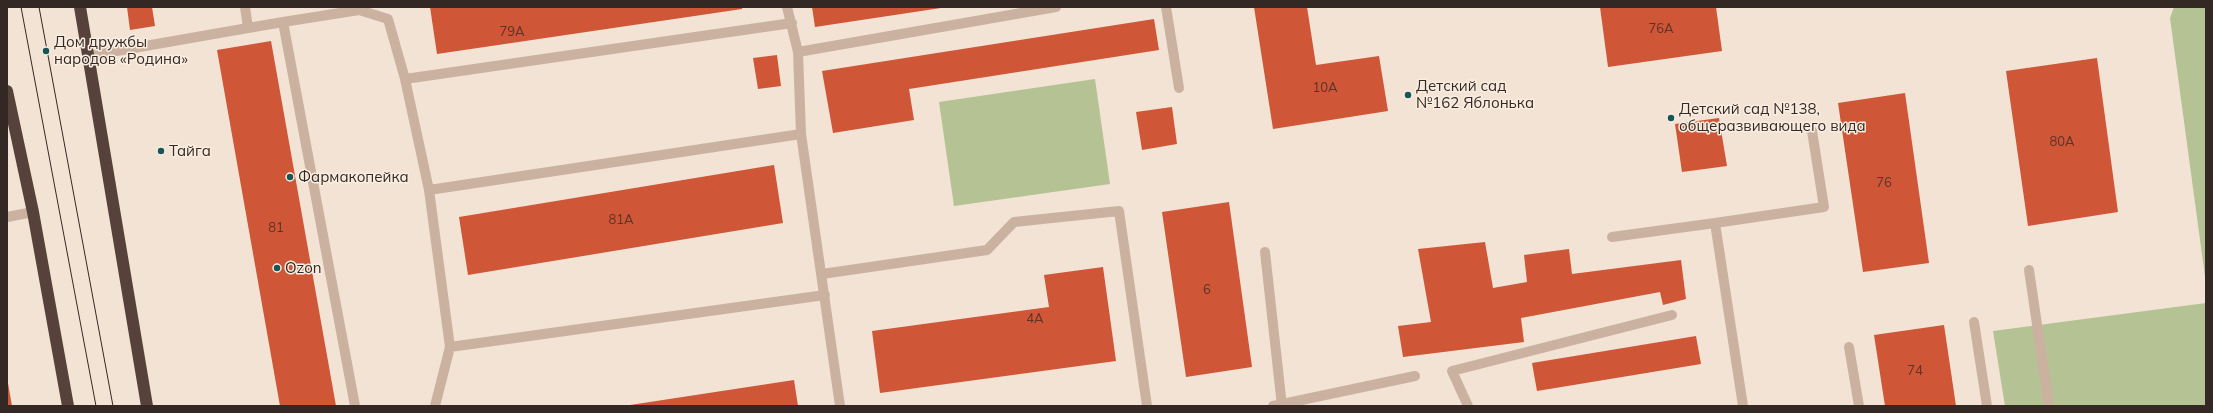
<!DOCTYPE html>
<meta charset="utf-8">
<style>
body{margin:0}
#map{position:relative;width:2213px;height:413px;overflow:hidden;background:#f2e3d5;font-family:Mulish,sans-serif}
canvas{display:block}
.frame{position:absolute;inset:0;border:8px solid #342824;pointer-events:none}
</style>
<div id="map">
<canvas width="2213" height="413"></canvas>
<div class="frame"></div>
</div>
<script>
const ctx = document.querySelector('canvas').getContext('2d');
ctx.lineJoin = 'round';
function fill(path, color) { ctx.fillStyle = color; ctx.fill(path, 'evenodd'); }
function stroke(path, color, width, dash) { ctx.strokeStyle = color; ctx.lineWidth = width; ctx.lineCap = dash ? 'butt' : 'round'; ctx.setLineDash(dash || []); ctx.stroke(path); }
function drawText(font, color, halo, rows, align = 'center') {
  ctx.font = font + ' Mulish,sans-serif'; ctx.lineWidth = 3; ctx.setLineDash([]); ctx.textBaseline = 'middle'; ctx.strokeStyle = halo; ctx.fillStyle = color; for (const [text, x, y, turn = 0] of rows) {
    ctx.save(); ctx.translate(x, y); ctx.rotate((+turn || 0) * Math.PI / 180); ctx.textAlign = isNaN(turn) ? turn : align; if (halo) ctx.strokeText(text, 0, 0); ctx.fillText(text, 0, 0); ctx.restore();
  }
}
const green = new Path2D(`
 M2174,7h32v277l-36,-266z
 M1095,79l15,105 -156,22 -15,-104z
 M2206,303v103h-201l-12,-75z`);
const building = new Path2D(`
 M127,7h25l3,19 -25,4z
 M430,7h312v2l-305,45z
 M812,7h129v1l-126,19z
 M1254,7h53l9,58 63,-9 9,55 -115,18z
 M1600,7h116l6,44 -114,16z
 M1154,19l5,31 -250,39 5,31 -81,13 -11,-62z
 M271,41l65,365h-56l-63,-356z
 M777,55l4,31 -23,3 -5,-31z
 M2097,58l21,154 -90,14 -22,-155z
 M1905,93l24,170 -66,9 -25,-169z
 M1172,107l5,37 -35,6 -6,-38z
 M1719,118l8,48 -45,6 -7,-48z
 M774,165l9,58 -315,52 -9,-58z
 M1229,202l23,165 -66,10 -24,-165z
 M1485,242l8,46 34,-6 -3,-27 45,-6 3,25 109,-14 5,39 -23,6 -3,-13 -139,26 3,24 -121,15 -5,-31 33,-4 -13,-73z
 M1103,267l13,94 -236,32 -8,-62 177,-24 -5,-32z
 M1944,325l12,81h-71l-11,-71z
 M1696,336l5,28 -164,27 -5,-28z
 M794,380l4,26h-168v-1z
 M7,383h1l4,23h-5z`);
const minor = new Path2D(`
 M245,7l3,21 35,-6
 M787,7l11,45 3,82 39,272
 M1166,7l13,81
 M359,10l29,9 17,60 24,111 21,157 -15,59
 M798,52l258,-45
 M88,56l160,-28
 M405,79l387,-56
 M429,190l372,-56
 M7,217l26,-5
 M1612,237l103,-14
 M1265,252l17,154
 M2029,270l20,136
 M822,274l165,-24 27,-28 105,-11 28,195
 M1974,322l13,84
 M450,347l375,-52
 M1849,347l10,59
 M355,406l-72,-384 76,-12 -1,-3
 M1273,406l142,-30
 M1468,406l-16,-35 220,-56
 M1743,406l-28,-183 109,-16 -12,-76`);
const highway = new Path2D(`
 M80,7l67,399
 M7,91l26,121 35,194`);
const tram = new Path2D(`
 M21,7l75,399
 M39,7l74,399`);
const markers = [
 [46,51,4,"#175658"],
 [1408,95,4,"#175658"],
 [1671,118,4,"#175658"],
 [161,151,4,"#175658"],
 [290,177,4,"#175658"],
 [277,268,4,"#175658"]
];
const numberNames = [
 ["76А",1661,29],
 ["79А",512,32],
 ["10А",1325,88],
 ["80А",2062,142],
 ["76",1884,183],
 ["81А",621,220],
 ["81",276,228],
 ["6",1207,290],
 ["4А",1035,319],
 ["74",1915,371]
];
const poiNames = [
 ["Дом дружбы",54,42],
 ["народов «Родина»",54,59],
 ["Детский сад",1416,86],
 ["№162 Яблонька",1416,103],
 ["Детский сад №138,",1679,109],
 ["общеразвивающего вида",1679,126],
 ["Тайга",169,151],
 ["Фармакопейка",298,177],
 ["Ozon",285,268]
];
fill(green, '#b4c294');
fill(building, '#cf5636');
stroke(minor, '#cbb2a0', 10);
stroke(highway, '#56423a', 12);
stroke(tram, '#342824', 1);
for (const [x, y, r, color] of markers) { const dot = new Path2D(); dot.arc(x, y, r, 0, 2 * Math.PI); ctx.fillStyle = color; ctx.fill(dot); stroke(dot, '#faeee1', 1.5); }
drawText('13px', '#5b3428', null, numberNames);
drawText('15px', '#342824', '#faeee1', poiNames, 'left');
</script>
